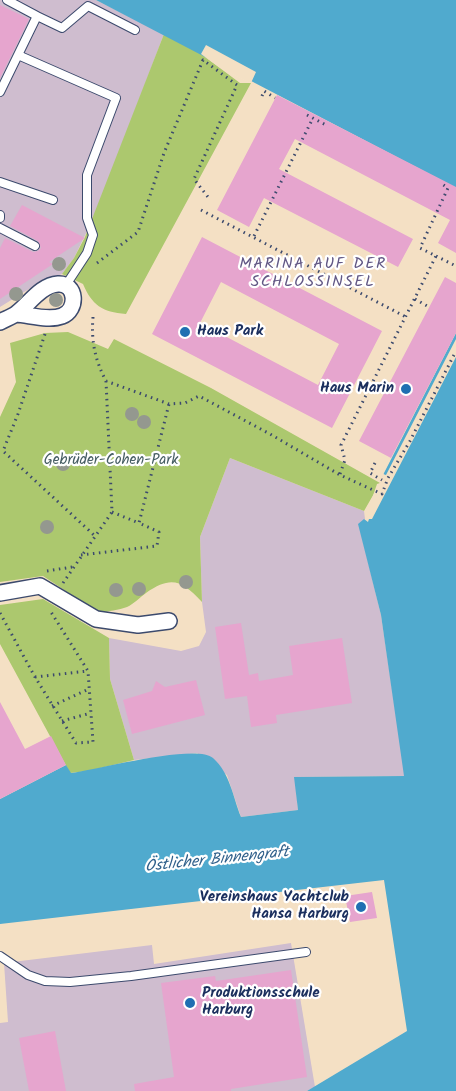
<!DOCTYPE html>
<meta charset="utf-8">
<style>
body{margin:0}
canvas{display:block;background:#f4e0c4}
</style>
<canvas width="456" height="1091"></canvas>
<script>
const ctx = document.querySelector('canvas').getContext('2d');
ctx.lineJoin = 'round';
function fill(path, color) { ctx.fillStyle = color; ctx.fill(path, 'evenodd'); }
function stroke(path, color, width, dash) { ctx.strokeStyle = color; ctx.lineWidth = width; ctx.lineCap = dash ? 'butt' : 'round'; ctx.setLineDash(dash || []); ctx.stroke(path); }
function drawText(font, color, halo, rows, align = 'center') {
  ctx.font = font + ' Kalam,sans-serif'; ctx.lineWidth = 4.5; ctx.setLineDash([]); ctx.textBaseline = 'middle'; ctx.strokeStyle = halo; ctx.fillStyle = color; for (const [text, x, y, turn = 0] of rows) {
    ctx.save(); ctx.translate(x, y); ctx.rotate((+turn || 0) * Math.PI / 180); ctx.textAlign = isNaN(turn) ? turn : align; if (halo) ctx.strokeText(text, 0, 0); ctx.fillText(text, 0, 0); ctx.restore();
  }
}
const industrial = new Path2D(`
 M0,0h96l68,34 -68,179 -22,45 -12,16 -25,10 -37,23z
 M230,458l134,53 1,8 -6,6 22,90 24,161 -110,1 3,33 -57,7 -14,-42 -30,-22 -63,7 -24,-81 -1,-41 72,13 18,-5 7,-14 -4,-30 -2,-65z
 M291,943l24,144 -8,4h-307v-68l8,-1 -4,-59 148,-18 2,19z`);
const green = new Path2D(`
 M164,34l37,20 39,29h11l-125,231c-24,-2 -34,-9 -43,-30l-21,-10 12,-16 11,-21z
 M68,332l40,17 6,-10 97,49 169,95 -16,28 -134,-53 -30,79 2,65c-20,-21 -30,-27 -56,-9 -6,4 -12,11 -19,14 -8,3 -19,4 -28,6l-56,-37 -43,6v-165l16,-35 -6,-39 35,-10z
 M43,599l66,39 1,41 24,81 -46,11 -18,2 -70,-129v-39z`);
const water = new Path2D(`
 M96,0h360v188z
 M456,333v758h-149l100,-60 -23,-151 -384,44v-125l66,-34 5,8c25,-3 125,-30 142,-15 17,15 20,39 28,59l57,-7 -4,-33 110,-1 -23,-161 -23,-91 6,-5 4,3 16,-49z`);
const pier = new Path2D(`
 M206,45l50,27 -5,11 -32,-16 -18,-13z
 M456,339v18l-84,162h-7l12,-35 3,-1 3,-9 3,1z`);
const building = new Path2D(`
 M0,5l29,14 -29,59z
 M277,95l179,92v66l-18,-10 12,-23 -155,-81 -16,30 134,70 -15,28 -134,-69 -15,29 -32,-17z
 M22,205l63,33 -36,24 4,2 -53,35v-51l5,-10 28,14 5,-1 3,-3 -3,-7 -28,-15z
 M202,237l180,94 -50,97 -180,-94zM221,282l118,62 -21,41 -118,-62z
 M445,277l11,6v50l-65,125 -32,-17z
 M241,623l8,52 9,-2 1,8 34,-6 -4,-29 53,-8 10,65 -76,12 1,8 -26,4 -4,-31 -22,3 -10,-72z
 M196,680l9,35 -73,19 -9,-34 29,-9 4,-10 9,6z
 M0,702l25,47 26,-13 15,29 -66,34z
 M372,892l5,26 -27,4 -5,-26z
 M291,970l16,107 -76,12v2h-96l-1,-7 40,-7 -13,-94 54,-7 1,5z
 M55,1031l11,60h-37l-10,-53z`);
const path = new Path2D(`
 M262,96l2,-5 11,7
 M307,115l19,10
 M201,210l205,107
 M254,236l59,-118
 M436,256l20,10
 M97,263l41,-31 26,-79 39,-93 34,25 -43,94 14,18
 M415,299l14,8
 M93,317c-2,24 2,43 13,64l63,23 16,-1 14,-7 71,38 70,41 42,19 6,-16 22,-37 46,-90
 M45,334l-27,80 -15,37 92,85
 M375,463l-5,10 12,7
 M340,474l5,-14 -4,-15 95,-189 -16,-8 28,-60 -6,-4
 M112,512l27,11 30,-119
 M81,555l76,-9 2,-14 -20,-9
 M47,571l25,-4
 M63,583l49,-71 -6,-131
 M0,613l35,64 41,66 17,-1 -5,-71 -37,-59
 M35,677l53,-6
 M52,706l37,-17
 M62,721l29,-8`);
const lane = new Path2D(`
 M37,16l25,12 26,-22 47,24
 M18,55l98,43 -29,77v43l6,17 -6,18 -21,32
 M0,92l37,-76 -30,-16
 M0,182l53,18
 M0,215v3
 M0,228l35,18
 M0,956l28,19 17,6 25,1 61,-6 175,-24`);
const street = new Path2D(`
 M0,322c5,-3 12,-5 17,-9 12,-9 24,-28 41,-29 19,-1 20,26 4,32 -13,5 -32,-1 -46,-2
 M0,593l40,-7 56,33 42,6 31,-4`);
const trees = [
 [59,264],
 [16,294],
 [56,300],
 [132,414],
 [144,422],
 [63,464],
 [47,527],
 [186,582],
 [139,589],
 [116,590]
];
const markers = [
 [185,332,6,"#1f6fb2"],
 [406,389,6,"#1f6fb2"],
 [361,907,6,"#1f6fb2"],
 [190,1003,6,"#1f6fb2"]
];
const poiNames = [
 ["Haus Park",197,332],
 ["Haus Marin",394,389,"right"],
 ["Vereinshaus Yachtclub",349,898,"right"],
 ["Hansa Harburg",349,915,"right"],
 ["Produktionsschule",202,994],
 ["Harburg",202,1011]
];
const parkNames = [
 ["Gebrüder-Cohen-Park",111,461]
];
const neighbourhoodNames = [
 ["MARINA AUF DER",313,265],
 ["SCHLOSSINSEL",313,283]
];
const waterNames = [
 ["Östlicher Binnengraft",217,861,-6]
];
fill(industrial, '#cfbdcf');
fill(green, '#acc86e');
fill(water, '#50aace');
fill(pier, '#f4e0c4');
fill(building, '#e6a5ce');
stroke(lane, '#3c4a6d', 10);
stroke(street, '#3c4a6d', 18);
stroke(path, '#3c4a6d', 3, [1.5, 4.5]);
stroke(lane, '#fff', 8);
stroke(street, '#fff', 15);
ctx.fillStyle = '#94988f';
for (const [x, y] of trees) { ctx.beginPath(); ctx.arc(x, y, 7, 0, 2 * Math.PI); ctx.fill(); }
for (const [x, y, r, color] of markers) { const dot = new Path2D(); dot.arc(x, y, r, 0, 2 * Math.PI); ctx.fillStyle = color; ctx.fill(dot); stroke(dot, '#fff', 2); }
drawText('bold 15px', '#1b2f5e', '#fff', poiNames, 'left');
drawText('15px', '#465d63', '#fff', parkNames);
ctx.letterSpacing = '1.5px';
drawText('16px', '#625885', '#fff', neighbourhoodNames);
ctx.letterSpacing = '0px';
drawText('italic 16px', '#30608b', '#fff', waterNames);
</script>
